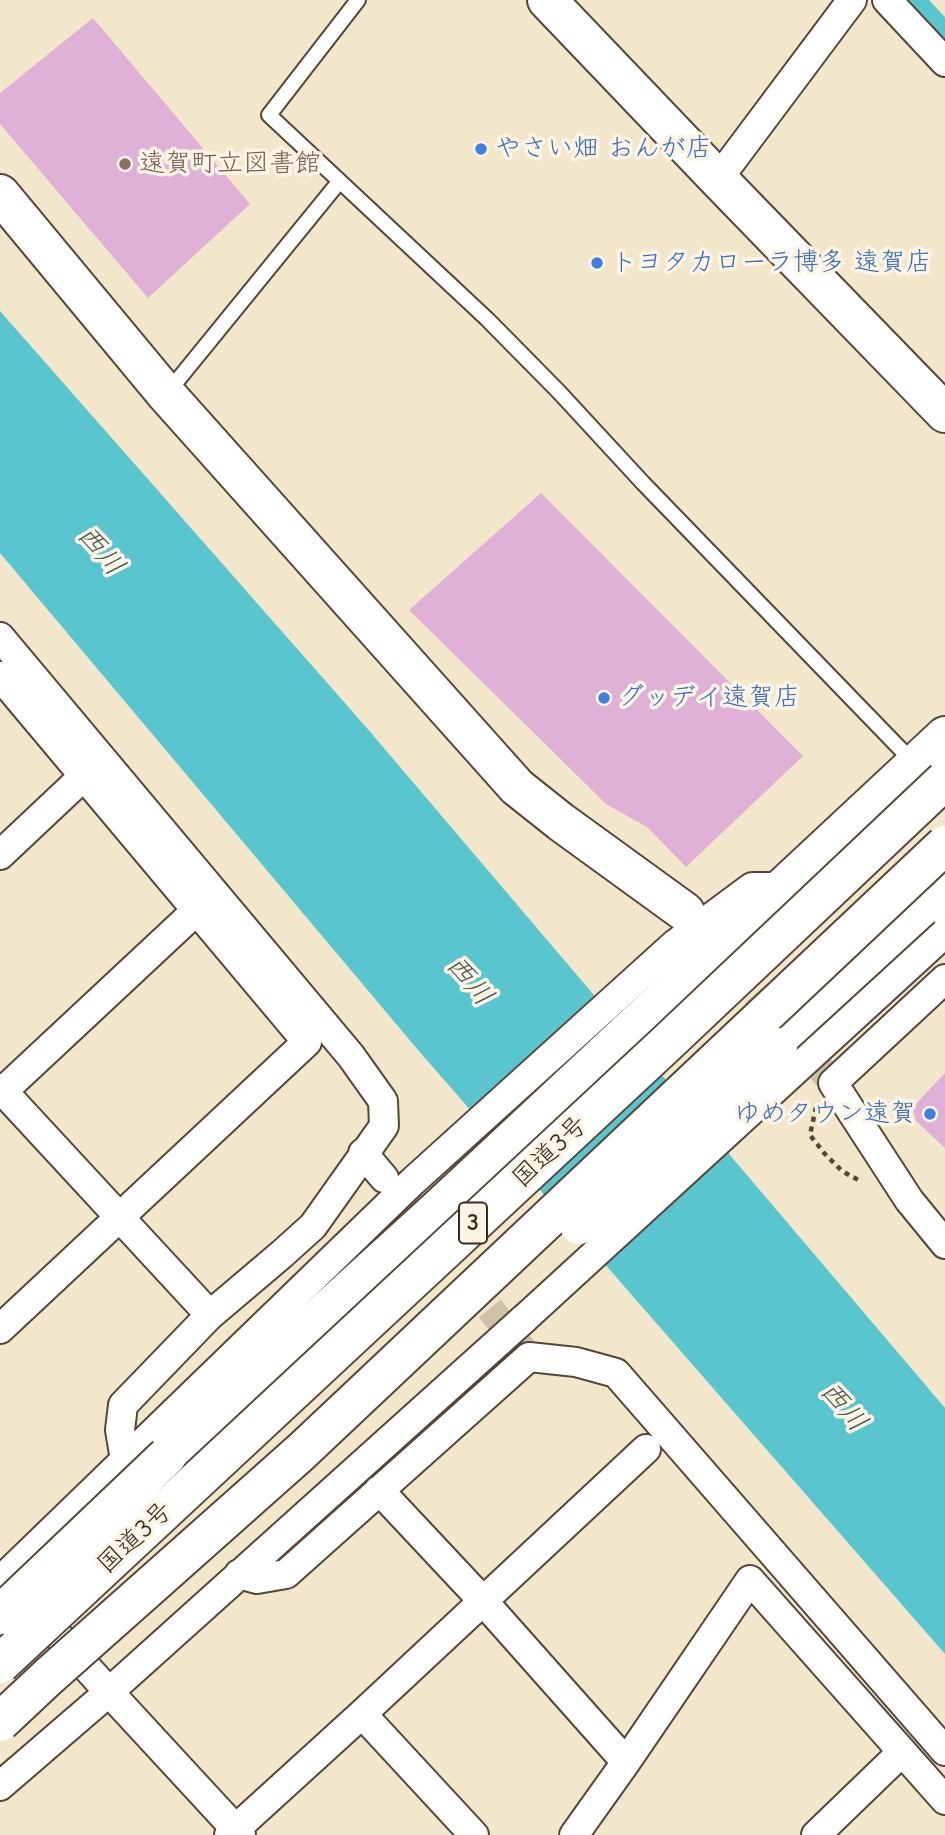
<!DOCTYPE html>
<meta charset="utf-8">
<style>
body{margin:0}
canvas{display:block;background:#f3e7cb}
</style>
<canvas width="945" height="1835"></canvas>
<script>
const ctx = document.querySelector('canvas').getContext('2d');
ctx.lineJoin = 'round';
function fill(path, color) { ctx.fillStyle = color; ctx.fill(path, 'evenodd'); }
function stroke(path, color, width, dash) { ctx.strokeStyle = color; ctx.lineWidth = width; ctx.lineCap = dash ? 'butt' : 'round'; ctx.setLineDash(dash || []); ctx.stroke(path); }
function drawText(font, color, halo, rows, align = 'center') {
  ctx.font = font + ' "Comic Neue","Klee One",sans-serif'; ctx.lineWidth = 7; ctx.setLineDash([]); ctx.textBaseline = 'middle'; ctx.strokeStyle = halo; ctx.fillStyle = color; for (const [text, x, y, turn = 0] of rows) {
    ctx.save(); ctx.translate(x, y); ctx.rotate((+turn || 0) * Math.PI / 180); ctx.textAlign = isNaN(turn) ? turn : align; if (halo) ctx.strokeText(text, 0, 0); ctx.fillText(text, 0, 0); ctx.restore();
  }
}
const water = new Path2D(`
 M905,0h24l16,17v26z
 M0,311l366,416 579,681v246l-527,-604 -418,-497z`);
const building = new Path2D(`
 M93,18l157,186 -102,94 -148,-174v-31z
 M541,493l262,263 -117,111 -39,-40 -41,-23 -197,-194z
 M945,1073v75l-29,-27 -4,-13z`);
const streetTunnel = new Path2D(`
 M728,962l105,121
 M384,1178l145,179`);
const path = new Path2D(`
 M816,1107l-6,28 14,18 18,18 20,11`);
const lane = new Path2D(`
 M358,0l-89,115 218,204 72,73 84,91 271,280
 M168,392l171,-210`);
const street = new Path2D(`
 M887,0l58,62
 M718,179l134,-179
 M0,637l351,419 32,45 1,25 -71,100 -31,28 -72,61 -87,90 -3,25 5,30
 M0,676l307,366 -307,287
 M0,855l85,-80
 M945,979l-112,104 76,117 36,44
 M0,1088l210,227
 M0,1094l197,-184
 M363,1153l21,25
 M379,1490l104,111 143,161
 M239,1574l18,5 29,-5 243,-217 47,5 40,11 329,378
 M0,1581l412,-399 263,-238 77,-57h32
 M33,1608l76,84 132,143
 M362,1714l112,121
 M0,1786l109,-94 416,-374
 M229,1835l133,-121 284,-265
 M574,1835l52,-73 124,-182 195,220
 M816,1835l86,-83`);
const secondary = new Path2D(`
 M547,0l171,179 227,234
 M0,194l166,200 351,393 44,35 124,90`);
const highway = new Path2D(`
 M778,1047l167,-154
 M167,1456l271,-247 507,-473`);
const streetBridge = new Path2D(`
 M525,1318l420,-385`);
const highwayBridge = new Path2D(`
 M579,1225l199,-178
 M0,1615l167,-159
 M0,1664l667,-621 278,-263
 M0,1722l49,-46 252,-224 644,-607`);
const markers = [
 [481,149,7,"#3f7fe0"],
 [125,164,7,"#8d6e63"],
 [597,263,7,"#3f7fe0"],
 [604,698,7,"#3f7fe0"],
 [930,1114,7,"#3f7fe0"]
];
const shields = [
 [473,1223,28]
];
const shieldNames = [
 ["3",473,1223]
];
const shopNames = [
 ["やさい畑 おんが店",495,149],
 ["トヨタカローラ博多 遠賀店",611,263],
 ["グッデイ遠賀店",618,698],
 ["ゆめタウン遠賀",916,1114,"right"]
];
const educationNames = [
 ["遠賀町立図書館",139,164]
];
const streetNames = [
 ["国道3号",550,1152,-43],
 ["国道3号",135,1538,-43]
];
const waterNames = [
 ["西川",100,551,49],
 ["西川",469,981,49],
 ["西川",843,1407,49]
];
fill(water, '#58c5cf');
fill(building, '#e0b1d6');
stroke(streetTunnel, '#cec1a8', 28, [28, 14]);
stroke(lane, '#574638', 18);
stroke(street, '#574638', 32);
stroke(secondary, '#574638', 42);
stroke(highway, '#574638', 42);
stroke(path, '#574638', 4.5, [5, 5]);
stroke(lane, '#fff', 14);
stroke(street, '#fff', 28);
stroke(secondary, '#fff', 38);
stroke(highway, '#fff', 38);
stroke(streetBridge, '#574638', 32, []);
stroke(highwayBridge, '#574638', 42, []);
stroke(streetBridge, '#fff', 28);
stroke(highwayBridge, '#fff', 38);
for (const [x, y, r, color] of markers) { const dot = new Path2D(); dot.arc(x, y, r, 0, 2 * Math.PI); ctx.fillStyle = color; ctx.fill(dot); stroke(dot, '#fcf5e5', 2.5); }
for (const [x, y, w] of shields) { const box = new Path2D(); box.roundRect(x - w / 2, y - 20.5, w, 41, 5); ctx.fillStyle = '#fcf5e5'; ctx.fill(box); stroke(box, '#3b2a1e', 2); }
drawText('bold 24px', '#3b2a1e', null, shieldNames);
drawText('26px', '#366cbe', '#fcf5e5', shopNames, 'left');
drawText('26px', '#785e54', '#fcf5e5', educationNames, 'left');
drawText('26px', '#3b2a1e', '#fcf5e5', streetNames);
drawText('italic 28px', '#445853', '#fcf5e5', waterNames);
</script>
